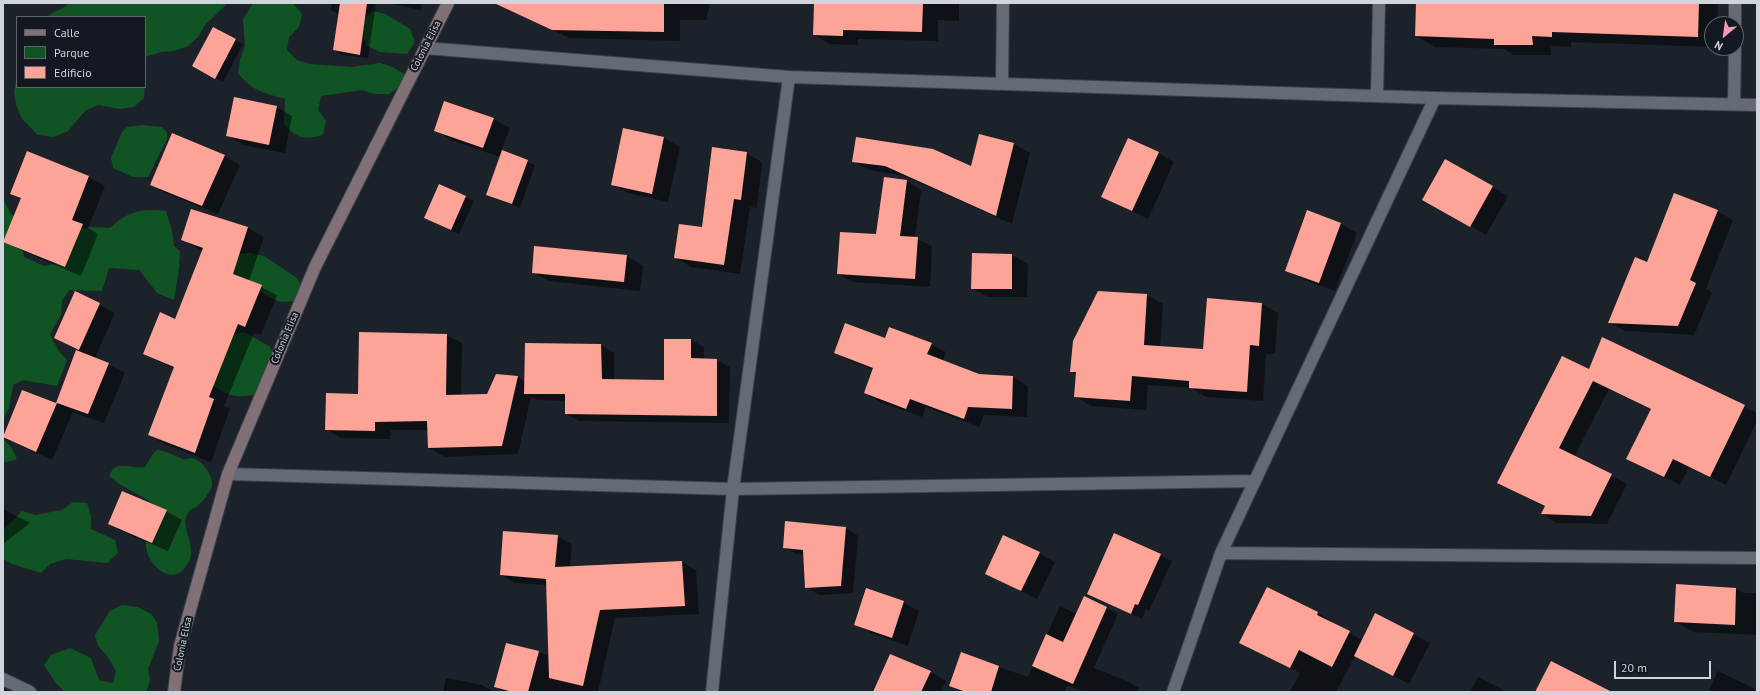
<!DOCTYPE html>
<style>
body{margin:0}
#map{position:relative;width:1760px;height:695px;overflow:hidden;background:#1c222a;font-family:"PT Sans",sans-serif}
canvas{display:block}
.frame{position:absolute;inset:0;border:4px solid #d1d5db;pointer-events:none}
.legend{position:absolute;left:16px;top:16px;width:130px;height:72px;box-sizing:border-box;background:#131821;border:1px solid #5f646b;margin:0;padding:5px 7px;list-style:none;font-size:12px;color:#d1d5db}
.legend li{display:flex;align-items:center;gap:8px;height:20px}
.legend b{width:20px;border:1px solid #5f646b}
.north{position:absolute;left:1704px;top:16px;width:40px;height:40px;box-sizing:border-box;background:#131821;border:1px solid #5f646b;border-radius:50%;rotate:209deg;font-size:11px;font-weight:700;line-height:16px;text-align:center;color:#d1d5db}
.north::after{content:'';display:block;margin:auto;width:14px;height:18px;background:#f19ab4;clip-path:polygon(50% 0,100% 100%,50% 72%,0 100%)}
.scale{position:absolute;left:1614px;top:661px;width:97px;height:18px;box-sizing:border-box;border:2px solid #d1d5db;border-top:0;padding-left:5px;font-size:12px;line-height:14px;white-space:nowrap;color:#d1d5db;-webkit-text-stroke:3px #131821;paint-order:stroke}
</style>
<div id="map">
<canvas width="1760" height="695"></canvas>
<div class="frame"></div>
<ul class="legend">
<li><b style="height:5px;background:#817076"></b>Calle</li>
<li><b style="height:11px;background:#105424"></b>Parque</li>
<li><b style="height:11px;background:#fda397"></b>Edificio</li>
</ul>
<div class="north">N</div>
<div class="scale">20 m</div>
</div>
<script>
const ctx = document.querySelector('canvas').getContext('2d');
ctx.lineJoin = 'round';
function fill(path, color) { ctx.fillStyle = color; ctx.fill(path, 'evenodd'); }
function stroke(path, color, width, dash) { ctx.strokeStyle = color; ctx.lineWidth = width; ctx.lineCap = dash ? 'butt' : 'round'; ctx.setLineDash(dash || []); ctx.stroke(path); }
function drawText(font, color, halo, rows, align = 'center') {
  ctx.font = font + ' "PT Sans",sans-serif'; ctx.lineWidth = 4; ctx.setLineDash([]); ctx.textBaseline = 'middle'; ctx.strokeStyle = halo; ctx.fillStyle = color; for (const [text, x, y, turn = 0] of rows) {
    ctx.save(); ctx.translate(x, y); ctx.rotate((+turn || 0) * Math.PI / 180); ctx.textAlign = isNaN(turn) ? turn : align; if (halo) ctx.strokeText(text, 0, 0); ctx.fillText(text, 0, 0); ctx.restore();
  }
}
const green = new Path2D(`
 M69,3h159l-23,22 -7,12 -10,9 -14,5 -13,1 -16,5v-40h-98c6,-6 14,-6 22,-14z
 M253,3h40l9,11 -3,13 -10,10 -2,13 10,10 13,4 42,3 28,-4 13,4 12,8 -5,11 -11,8h-15l-12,-4 -41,6 -3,14 8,11 -3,14c-18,5 -25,4 -39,-10l1,-26c-20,-6 -34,-8 -47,-26l2,-14 5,-13 -2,-27z
 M373,11l13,3 24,15 5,13 -8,12 -27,-2 -13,-6 -5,-12 1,-14z
 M17,77v10h128v-7l-1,18 -10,9 -14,2 -22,-4 -13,6 -17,20 -14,6 -16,-2 -16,-16 -6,-14 -2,-14z
 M142,125l20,2 5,6v6l-19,38h-15l-20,-9 -2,-10 11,-26 5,-5z
 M3,199l7,13 11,12v16l3,17 20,9 16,-3 15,-34 16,-2 19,1c17,-17 33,-20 56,-17l6,20 2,15 6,5 -1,17 -5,32 -17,-7 -18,-23 -30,-2 -7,23 -33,-1 -7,11 -1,14 -11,19 8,16 9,10 -10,26 -34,-6 -10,5 -4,23 -6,12z
 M250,253l14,3 33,22 6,11 -6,12 -16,1 -12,-5 -22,-17 -17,-3 6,-23z
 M244,332l25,14 7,11 -15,36c-28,8 -37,1 -59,-16l17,-39z
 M3,439l8,8 6,12 -11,3 -3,-1z
 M157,450c10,1 17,6 26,9 3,1 6,-1 9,-1 10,2 22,18 20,28 -2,7 -11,18 -17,22 -3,1 -6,2 -7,5 -11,16 16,36 -5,57 -15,15 -37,-8 -37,-25 -1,-12 8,-25 13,-37 -16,-13 -35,-19 -50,-32 7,-18 21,-6 36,-9l7,-12z
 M73,502l14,1 4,13v13l24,11 3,13 -11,10 -41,-4 -16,5 -9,9 -29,-9 -9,-5v-29l19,-19 13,4 27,-5z
 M122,605l16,2 13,7 6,8 2,19 -11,28 2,11 -4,12h-81l-10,-10 -11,-17 7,-10 19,-7 21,10 8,22 14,3 3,-12 -8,-14 -10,-11 -3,-11 15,-24z`);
const shadow = new Path2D(`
 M332,3h44l-8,55 -26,-3 -8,-5 4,-36 -7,-4z
 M390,3h32l-2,7z
 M508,3h202l-4,17h-26v21l-111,-3 -42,-21z
 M815,3h144v18l-21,-1v21l-80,-2v6l-28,-1 -16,-9z
 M1417,3h301l-1,21h-5v23l-141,-5v5l-20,-1v9h-37l-10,-6 -69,-2 -19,-11z
 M235,40l8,4 -20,38 -29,-16z
 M277,107l15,9 -7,37 -42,-8 -16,-10z
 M494,119l16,9 -9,23 34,14 -15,43 -25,-9 -8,-4 13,-38 -49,-17 -16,-10z
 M172,134l53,22 15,9 -22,49 -51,-20 -16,-9z
 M664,138l16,9 -12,55 -40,-9 -16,-9z
 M1014,144l16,9 -18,71 -110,-49 -33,-5 -16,-9 119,6z
 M28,152l61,25 16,9 -17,42 10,6 -17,42 -61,-26 -15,-9 16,-42 -10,-6z
 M746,153l16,9 -5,46 -7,-1 -10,67 -49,-7 -16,-10 28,-29z
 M1158,153l16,9 -26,57 -45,-22z
 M1446,160l62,36 -22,39 -62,-36z
 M885,178l22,3 14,9 -6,48 17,8 -2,41 -77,-5 -15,-8 38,-39z
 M440,185l34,16 -15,33 -34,-16z
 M192,210l56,18 16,9 -15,44 28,14 -16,40 -7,-2 -30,73 6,3 -19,53 -46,-18 -16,-9 25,-66 -30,-15 31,-34 28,-69 -21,-11z
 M1717,211l16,9 -27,69 6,4 -18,42 -69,-4 -16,-9 39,-58z
 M1308,212l33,12 16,9 -22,58 -33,-12 -16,-9z
 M535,247l92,9 16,10 -3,25 -91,-10 -16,-9z
 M973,254l39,1 16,9 -1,33h-39l-16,-9z
 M76,293l39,20 -20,45 30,15 -21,50 -31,-11 -21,48 -33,-15 -16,-9 53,-32 22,-54 -23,-12z
 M1147,295l16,9 -3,43 44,3 58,-46 16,9 -3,41h-9l-3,47 -57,-4 -15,-9 -43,-3 -2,25 -55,-4 -16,-10 1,-22 -5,-3z
 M446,335l16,8 -1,53 27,-1 8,-20 22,2 7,5 1,-38 75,1 13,8v27l51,1 26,-41 13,7v13h13l13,7 -1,56 -150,-2 -13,-7v-13l-28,-1 -7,-3 -13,57 -73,3 -16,-9v-18h-38l-1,9 -49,-1 -15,-9 33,-34z
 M1602,338l155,75v8l-31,64 -37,-18 -9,18 -38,-20 9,-55 -42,-21 -35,68 53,27 -20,40 -50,-1 -15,-9 3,-7 -46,-24 90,-112z
 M885,340l46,4 15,8 -3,9 35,14 35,2 15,9 -1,31 -43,-2 -5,12 -53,-20 -4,10 -42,-15 -15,-9 9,-23 -24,-9 -15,-8z
 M3,509l27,14 -27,21z
 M166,511l16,9 -14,31 -43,-18 -16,-9z
 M846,528l12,8 -5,57 -34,2 -13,-8 -1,-32 -9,-1 -12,-7z
 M1115,535l57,26 -23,50 -3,-2 -4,10 -54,-25z
 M557,536l15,8 -2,23 112,-5 14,8 3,44 -84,4 -17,74h-94l-9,-5 11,-43 43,11 -2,-70 -32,-2 -14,-8z
 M1039,553l16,9 -18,37 -51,-26z
 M1677,585l59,4 8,4h13v42l-63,-3 -19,-10z
 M1268,588l50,25 13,8 -1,2 33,17 13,-25 54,28 -21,41 -54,-28 -19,36h-46l10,-19 -59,-30z
 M903,602l16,9 -11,35 -37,-13 -16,-9z
 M1060,606l17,8 29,-6 12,6 -24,54 33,13 12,7 -2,4h-53l-17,-7 -2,7h-103l-12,-6 11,-32 67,23z
 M1718,671l39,19v2h-49z
 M930,672l16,9 -5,11h-67z
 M1478,677l29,15h-37z
 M446,678l36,7 12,7h-51z`);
const building = new Path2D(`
 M340,3h27l-7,52 -27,-5z
 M494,3h170v29l-112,-2z
 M814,3h109l-1,29 -79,-2v6l-30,-1z
 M1416,3h283l-1,34 -146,-5v5l-20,-1 1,9h-39v-6l-79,-3z
 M213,27l23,12 -21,40 -23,-13z
 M234,97l43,9 -8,39 -43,-9z
 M444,101l50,17 -11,30 -49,-17z
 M623,128l41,9 -12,57 -41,-9z
 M172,133l53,22 -23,51 -52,-21z
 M979,134l35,9 -18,73 -111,-50 -33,-4 4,-25 77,12 38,17z
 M1128,138l31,14 -27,59 -31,-14z
 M712,147l35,5 -6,48 -7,-1 -10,66 -50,-7 5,-34 23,3z
 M502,150l26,10 -16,44 -26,-9z
 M27,151l62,25 -17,44 11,4 -18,43 -62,-25 18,-44 -11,-4z
 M1445,159l48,27 -23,41 -48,-27z
 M884,177l23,3 -7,56 18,1 -3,42 -78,-5 3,-42 36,2z
 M439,184l27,12 -15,34 -27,-12z
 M1674,193l44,17 -28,70 6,3 -18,43 -70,-3 27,-66 12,5z
 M191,209l57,18 -15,47 29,11 -17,42 -7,-3 -29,73 5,2 -19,54 -47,-18 26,-68 -31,-13 17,-42 15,7 28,-71 -22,-8z
 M1307,210l34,13 -22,60 -34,-12z
 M534,246l93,9 -3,27 -92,-9z
 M972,253l40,1v35h-41z
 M75,291l25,12 -21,47 -25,-12z
 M1098,291l49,3 -3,51 59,4 4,-51 55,5 -3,43 -9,-1 -3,47 -58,-4v-7l-57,-5 -2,25 -56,-4 2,-25h-6l3,-31z
 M845,323l40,15 4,-11 43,16 -5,11 52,20 34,2 -1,33 -44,-2 -4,12 -54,-20 -4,10 -42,-16 9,-25 -39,-15z
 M359,332l88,2 -1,61 41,-1 9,-20 22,2 -16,70 -74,2 -1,-27 -52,1v9l-50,-1 1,-37 32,1z
 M1602,337l143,68 -35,72 -37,-18 -9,18 -38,-18 25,-50 -58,-28 -34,67 53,26 -21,42 -50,-2 4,-8 -48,-23 65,-127 27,13z
 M664,339h27v19l26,1v57l-152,-2v-20h-41l1,-51 76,1 1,35 62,1z
 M76,350l33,13 -21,51 -31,-11 -21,49 -33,-15 19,-47 34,13z
 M122,491l45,19 -15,33 -44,-19z
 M785,521l61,6 -5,59 -36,2 -2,-38 -20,-2z
 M503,531l55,4 -3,32 127,-6 3,45 -85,4 -17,76 -34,-8 -3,-99 -46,-4z
 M1114,533l47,21 -23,51 -3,-1 -4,10 -44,-20z
 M1003,535l37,17 -19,39 -36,-17z
 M1676,584l60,4 -1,37 -61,-3z
 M1267,587l51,25 -1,3 33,16 -18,36 -33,-17 -9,18 -51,-25z
 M866,588l38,13 -12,37 -38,-13z
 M1084,596l23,11 -34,77 -41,-18 14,-32 17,8z
 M1375,613l39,20 -21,43 -39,-20z
 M506,643l33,8 -11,41h-15l-19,-5z
 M961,652l38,14 -8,26h-25l-17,-6z
 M890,654l41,17 -10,21h-48z
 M1551,661l61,31h-77z`);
const street = new Path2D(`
 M1735,24v-21
 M425,48l364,29 646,21 322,7
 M1002,83l1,-80
 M1377,95l2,-92
 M1734,104l1,-56
 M228,474l505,15 521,-8
 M1221,553l536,5
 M3,679l27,13
 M712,692l21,-203 56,-412
 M1173,692l48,-139 214,-455`);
const secondary = new Path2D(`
 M174,692l6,-46 48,-172 87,-207 133,-264`);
const streetNames = [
 ["Colonia Elisa",426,46,-63],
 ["Colonia Elisa",285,338,-67],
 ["Colonia Elisa",183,644,-78]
];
fill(green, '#105424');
fill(shadow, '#0007');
fill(building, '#fda397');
stroke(street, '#3c4047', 14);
stroke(secondary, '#3c4047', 14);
stroke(street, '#646b75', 12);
stroke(secondary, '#817076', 12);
drawText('10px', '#d1d5db', '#131821', streetNames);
</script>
